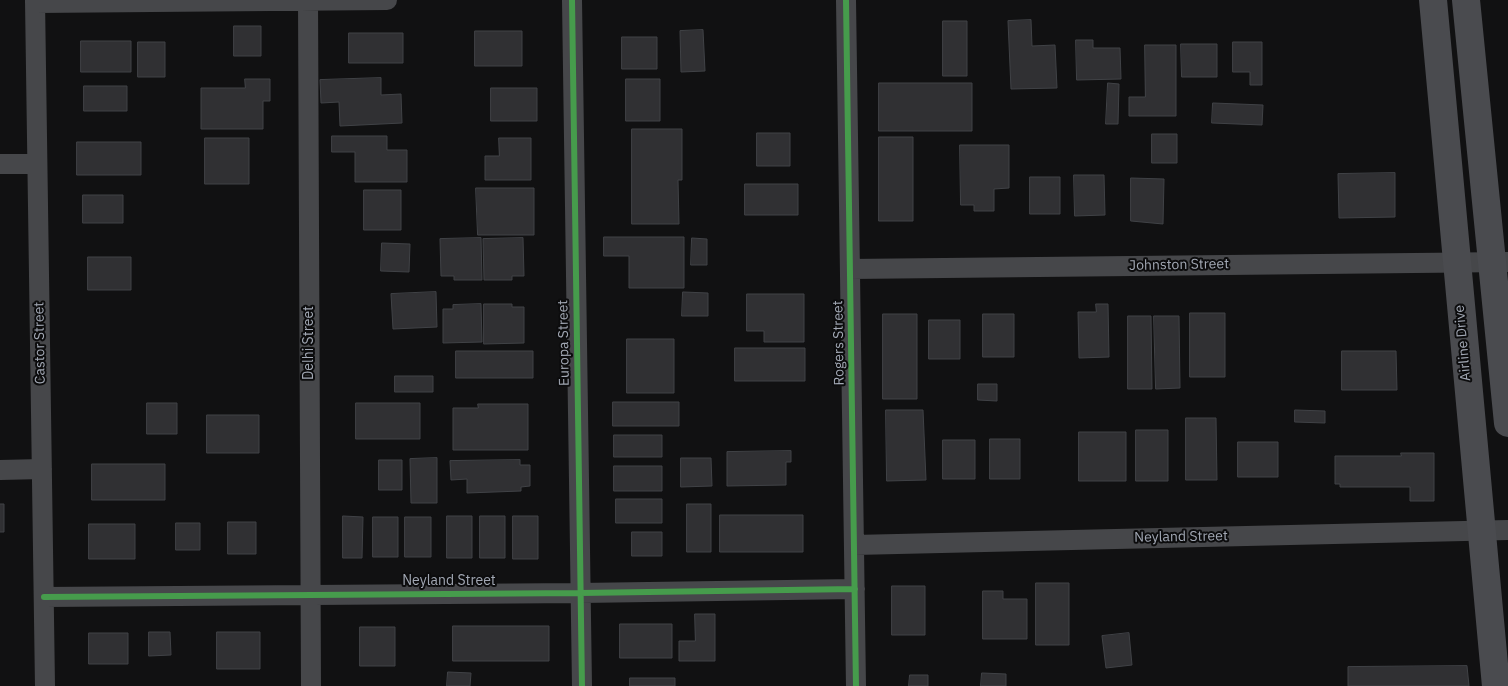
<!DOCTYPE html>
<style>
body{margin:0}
canvas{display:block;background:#111112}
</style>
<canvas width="1508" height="686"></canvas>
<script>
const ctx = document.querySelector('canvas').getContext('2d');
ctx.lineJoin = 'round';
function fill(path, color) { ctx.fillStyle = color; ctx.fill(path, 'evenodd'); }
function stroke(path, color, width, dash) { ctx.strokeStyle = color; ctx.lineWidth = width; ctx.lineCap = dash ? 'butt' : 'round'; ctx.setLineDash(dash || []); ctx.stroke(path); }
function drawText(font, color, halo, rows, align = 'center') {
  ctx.font = font + ' "IBM Plex Sans",sans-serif'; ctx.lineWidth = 4; ctx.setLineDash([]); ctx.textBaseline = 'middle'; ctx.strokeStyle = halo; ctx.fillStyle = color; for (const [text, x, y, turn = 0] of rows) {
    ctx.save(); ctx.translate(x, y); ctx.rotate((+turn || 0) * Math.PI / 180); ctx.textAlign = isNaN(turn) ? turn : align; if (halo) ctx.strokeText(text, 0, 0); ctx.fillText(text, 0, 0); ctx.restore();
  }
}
const building = new Path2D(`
 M1031,20l1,26 23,-1 2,43 -46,1 -3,-68z
 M943,21h24v55h-24z
 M234,26h27v30h-27z
 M703,30l2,41 -24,1 -1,-41z
 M475,31h47v35h-47z
 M349,33h54v30h-54z
 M622,37h35v32h-35z
 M1076,40h17v8h27l1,31 -44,1z
 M81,41h50v31h-50z
 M138,42h27v35h-27z
 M1233,42h29v43h-12v-13h-17z
 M1181,44h36v33h-35z
 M1145,45h31v71h-47v-19h16z
 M381,78v17l20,-1 1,29 -62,3 -1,-24 -18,1 -1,-23z
 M245,79h25v22h-7v28h-62v-41h44z
 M626,79h34v42h-34z
 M879,83h93v48h-93z
 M1108,83l11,1 -1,40h-12z
 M84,86h43v25h-43z
 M491,88h46v33h-46z
 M1213,103l50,2 -1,20 -50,-2z
 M632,129h50v51h-4l1,44h-47z
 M757,133h33v33h-33z
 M1152,134h25v29h-25z
 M332,136h55v14h20v32h-52v-30h-23z
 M879,137h34v84h-34z
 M205,138h44v46h-44z
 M499,138h32v42h-46v-24h14z
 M77,142h64v33h-64z
 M960,145h49v43l-15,1v22h-20v-6h-13z
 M1395,173v44l-56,1 -1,-44z
 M1074,175h30l1,40 -30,1z
 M1030,177h30v37h-30z
 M1131,178l33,1 -1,45 -32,-3z
 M745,184h53v31h-53z
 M476,188h58v47h-56z
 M364,190h37v40h-37z
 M83,195h40v28h-40z
 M604,237h80v51h-55v-32h-25z
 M481,238l1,42h-28v-4h-13l-1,-37z
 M523,238l1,38h-12v4h-28l-1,-41z
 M692,238l15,1v26h-16z
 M382,243l28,1 -1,28 -28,-1z
 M88,257h43v33h-43z
 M436,292l1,35 -44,2 -2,-35z
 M683,292l25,1v23h-26z
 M747,294h57v48h-40v-11h-17z
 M481,304l1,38 -39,1v-34h10v-4z
 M484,304h28v3h12v36l-40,1z
 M1096,304h12l1,53 -30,1 -1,-46h18z
 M1190,313h35v64h-35z
 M883,314h34v85h-34z
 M983,314h31v43h-31z
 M1128,316h23l1,73h-24z
 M1154,316h25l1,72 -24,1z
 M929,320h31v39h-31z
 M627,339h47v54h-47z
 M735,348h70v33h-70z
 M456,351h77v27h-77z
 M1342,351h54l1,39h-55z
 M395,376h38v16h-38z
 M978,384h19v17l-19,-1z
 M613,402h66v24h-66z
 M147,403h30v31h-30z
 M356,403h64v36h-64z
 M478,404h50v46h-75v-42h25z
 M886,410h37l3,70 -39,1z
 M1295,410l30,1v12l-30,-1z
 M207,415h52v38h-52z
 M1186,418h30l1,62h-31z
 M1136,430h32v51h-32z
 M1079,432h47v49h-47z
 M614,435h48v22h-48z
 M990,439h30v40h-30z
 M943,440h32v39h-32z
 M1238,442h40v35h-40z
 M791,451v11h-5v23l-59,1v-34z
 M1401,453h33v48h-24v-14h-70v-3h-5v-28h66z
 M437,458v45h-26l-1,-44z
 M681,458h30l1,28 -31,1z
 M379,460h23v30h-23z
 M520,460v5h10v21l-9,1v4l-54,2v-14l-16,1 -1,-19z
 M92,464h73v36h-73z
 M614,466h48v25h-48z
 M616,499h46v24h-46z
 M0,504h4v28h-4z
 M687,504h24v48h-24z
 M720,515h83v37h-83z
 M343,516l20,1 -1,41h-19z
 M447,516h25v42h-25z
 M480,516h25v42h-25z
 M513,516h25v43h-25z
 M373,517h25v40h-25z
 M405,517h26v40h-26z
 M228,522h28v32h-28z
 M176,523h24v27h-24z
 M89,524h46v35h-46z
 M632,532h30v24h-30z
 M1036,583h33v62h-33z
 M892,586h33v49h-33z
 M983,591h20v8h24v40h-44z
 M695,614h20v47h-36v-20h16z
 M620,624h52v34h-52z
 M453,626h96v35h-96z
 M360,627h35v39h-35z
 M149,632h21l1,23 -22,1z
 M217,632h43v37h-43z
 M89,633h39v31h-39z
 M1129,633l3,32 -26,3 -4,-32z
 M1467,666l2,20h-121v-19z
 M448,672l23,1 -1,13h-23z
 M982,673l24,1v12h-25z
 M910,675h18v11h-19z
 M630,678h45v8h-45z`);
const minor = new Path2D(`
 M35,0l10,686
 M308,0l3,686
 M572,0l10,686
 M846,0l10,686
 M35,3l352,-3
 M0,164h36
 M850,269l658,-7
 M0,470l42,-1
 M854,545l654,-15
 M44,597l536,-4 275,-4`);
const secondary = new Path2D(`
 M1433,0l63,686
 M1466,0l42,423`);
const cycleway = new Path2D(`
 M572,0l10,686
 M846,0l10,686
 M44,597l536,-4 275,-4`);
const streetNames = [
 ["Johnston Street",1179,265,-1],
 ["Castor Street",40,343,-91],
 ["Delhi Street",309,343,-90],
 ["Europa Street",564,343,-91],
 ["Rogers Street",839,343,-91],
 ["Airline Drive",1463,343,-95],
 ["Neyland Street",1181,537,-1],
 ["Neyland Street",449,581]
];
fill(building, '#303033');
stroke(building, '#404246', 1);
stroke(minor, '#46474a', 20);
stroke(secondary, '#4a4b4f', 28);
stroke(cycleway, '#469c4c', 6);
drawText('14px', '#a2a8b4', '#0c0c0d', streetNames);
</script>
